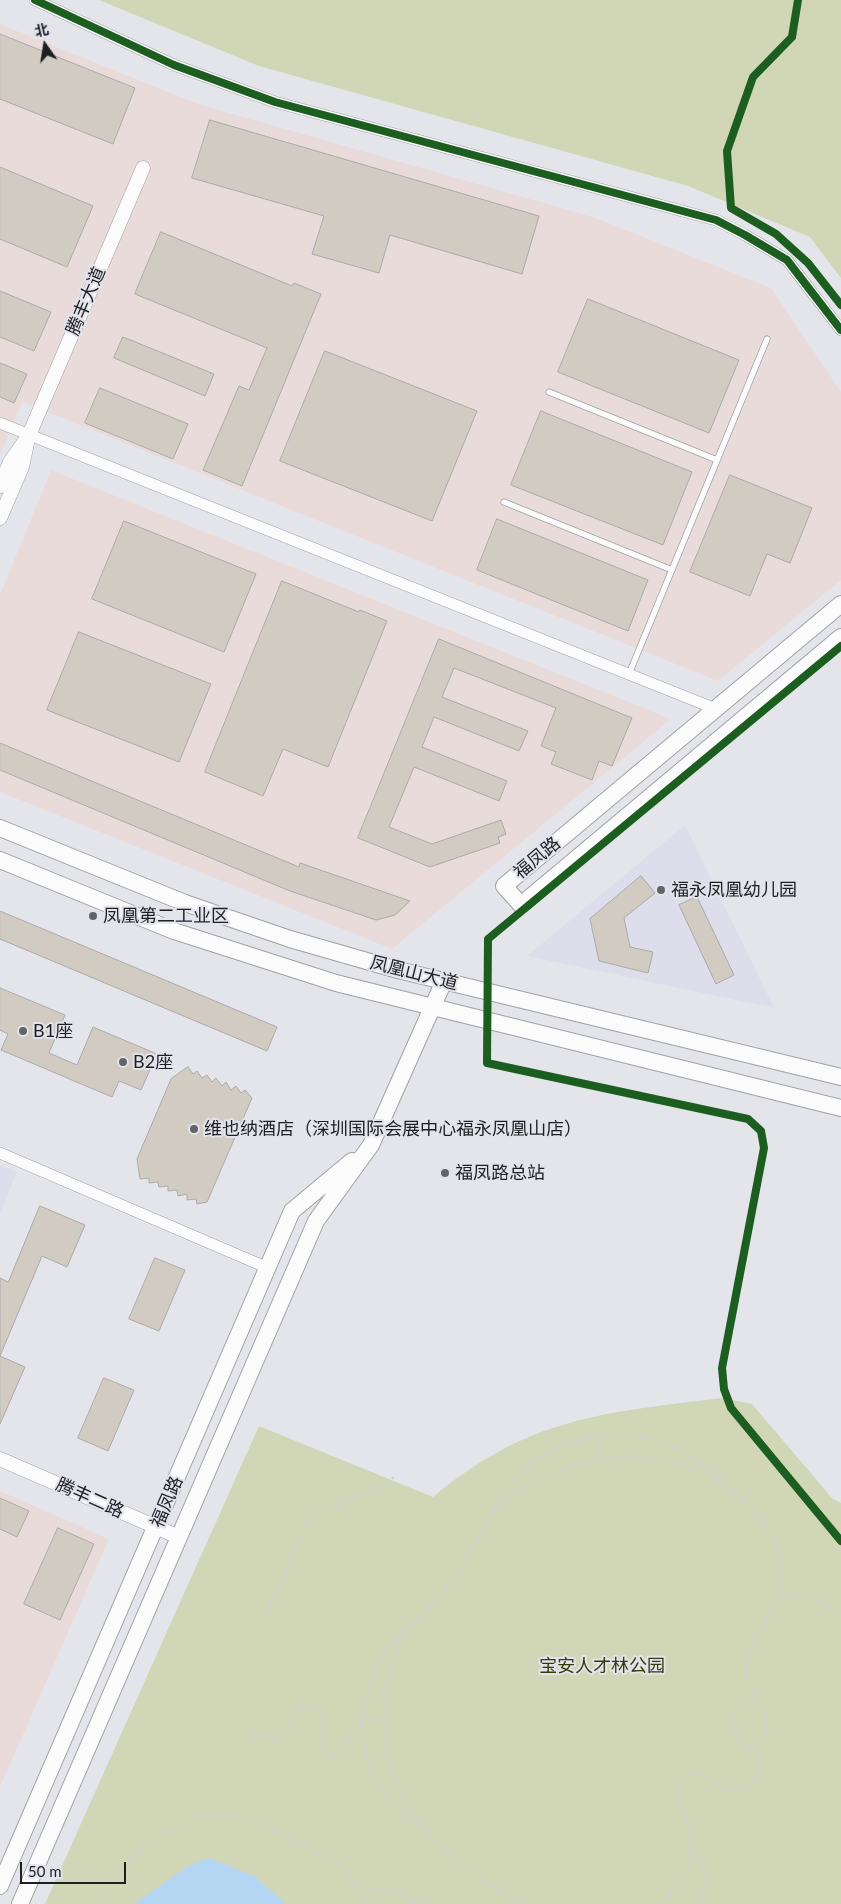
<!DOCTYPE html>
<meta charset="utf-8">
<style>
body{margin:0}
#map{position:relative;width:841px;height:1904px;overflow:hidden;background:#e4e5ea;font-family:Lato,"Noto Sans SC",sans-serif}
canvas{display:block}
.north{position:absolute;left:20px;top:20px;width:50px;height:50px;-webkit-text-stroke:4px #e2e3ec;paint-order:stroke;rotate:347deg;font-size:14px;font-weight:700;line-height:20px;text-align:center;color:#1f1f22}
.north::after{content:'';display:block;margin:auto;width:18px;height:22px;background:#1f1f22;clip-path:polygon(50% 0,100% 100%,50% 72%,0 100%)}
.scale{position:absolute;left:20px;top:1862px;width:106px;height:22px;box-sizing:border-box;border:2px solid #1f1f22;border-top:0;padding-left:6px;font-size:15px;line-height:18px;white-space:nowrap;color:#1f1f22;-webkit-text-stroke:4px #e2e3ec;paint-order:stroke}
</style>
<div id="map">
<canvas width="841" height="1904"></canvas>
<div class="north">北</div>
<div class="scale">50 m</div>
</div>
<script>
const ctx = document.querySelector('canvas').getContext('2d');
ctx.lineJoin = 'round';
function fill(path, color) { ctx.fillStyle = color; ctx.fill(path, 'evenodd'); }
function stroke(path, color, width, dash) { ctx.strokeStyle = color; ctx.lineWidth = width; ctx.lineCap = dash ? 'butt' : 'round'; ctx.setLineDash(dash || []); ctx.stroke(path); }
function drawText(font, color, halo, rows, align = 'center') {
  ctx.font = font + ' Lato,"Noto Sans SC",sans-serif'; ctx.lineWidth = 4; ctx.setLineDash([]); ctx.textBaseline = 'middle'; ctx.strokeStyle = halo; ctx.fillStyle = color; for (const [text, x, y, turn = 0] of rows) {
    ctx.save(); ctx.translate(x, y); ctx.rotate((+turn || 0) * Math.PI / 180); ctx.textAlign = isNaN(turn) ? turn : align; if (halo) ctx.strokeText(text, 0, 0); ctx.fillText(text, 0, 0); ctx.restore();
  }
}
const industrial = new Path2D(`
 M0,24l198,80 398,114 175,70 70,104v188l-123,101 -696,-279 -22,53z
 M51,470l620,249 -279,230 -392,-157v-197z
 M0,1491l109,48 -109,248z`);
const education = new Path2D(`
 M685,825l89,183 -247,-52z
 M0,1165l17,7 -17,41z`);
const green = new Path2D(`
 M99,0h742v278l-31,-41 -122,-51 -429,-120z
 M721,1398l31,6 80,94 9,5v401h-796l214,-478 174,71c96,-80 170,-84 288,-99z`);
const water = new Path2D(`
 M209,1858l45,18 32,28h-152l54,-38z`);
const building = new Path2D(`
 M0,34l135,54 -22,56 -113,-45z
 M210,120l329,96 -17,58 -132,-39 -11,38 -67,-19 12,-38 -132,-38z
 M0,167l93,39 -26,61 -67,-28z
 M161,232l131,54 2,-3 27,11 -79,192 -39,-16 36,-84 10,4 18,-42 -132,-54z
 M0,291l51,21 -17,39 -34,-14z
 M588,299l151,61 -30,73 -151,-61z
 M123,337l91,37 -9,22 -91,-38z
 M325,351l152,60 -45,110 -152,-60z
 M0,363l27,11 -13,29 -14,-6z
 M100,388l88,36 -15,35 -88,-36z
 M541,411l151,61 -29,73 -152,-60z
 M730,475l82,33 -22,55 -23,-9 -17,42 -60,-24z
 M497,519l151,61 -20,51 -151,-61z
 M124,521l132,53 -32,78 -132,-53z
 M282,581l77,31 1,-2 27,11 -59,146 -45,-18 -20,47 -58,-24z
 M79,632l132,52 -32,78 -132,-52z
 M439,639l193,79 -20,48 -13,-5 -7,19 -41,-16 5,-12 -15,-6 15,-38 -102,-40 -12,29 86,34 -9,20 -85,-34 -12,30 85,34 -8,20 -85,-34 -25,60 43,17 69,-24 5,14 -8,3 2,6 -70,24 -72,-29z
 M0,743l299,124 1,-4 110,38 -15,14 -19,5 -86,-29 -290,-121z
 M641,876l14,17 -31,25 6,29 23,5 -5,21 -49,-12 -9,-42z
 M697,897l37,78 -18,9 -37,-79z
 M0,911l277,116 -10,24 -267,-112z
 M0,988l65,27 -16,38 28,12 16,-38 64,27 -16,36 -22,-9 -7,16 -111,-47 7,-16 -8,-4z
 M188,1067l5,7 4,-3 5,7 5,-3 5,7 4,-4 6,8 4,-4 5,8 5,-4 5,7 4,-3 7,8 -45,104 -10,2 -1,-5 -9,1v-6l-9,2 -1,-6 -9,1v-5l-9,1 -1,-5 -9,1v-5l-9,1 -3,-20 34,-80z
 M40,1206l45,19 -18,42 -25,-11 -42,100v-78l8,4z
 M155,1258l30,12 -26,61 -30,-12z
 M0,1356l25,11 -25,57z
 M104,1378l30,12 -26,61 -30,-13z
 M0,1498l29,13 -12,26 -17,-8z
 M58,1528l36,16 -34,76 -36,-16z`);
const path = new Path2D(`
 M596,1437l3,21
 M490,1515c66,-63 150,-75 231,-34
 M779,1592c23,4 42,10 62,21
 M262,1622l48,-107 70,-25 16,-15
 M407,1629c-34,70 -28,135 16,199
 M252,1733l29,9 16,-35 25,3 1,42 6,6 8,-2 25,-34 22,-3
 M691,1848c18,21 25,33 5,56
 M355,1885l47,8 11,11
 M94,1904l39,-47 29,-21 38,-21 21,-2 28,5 94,47 23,39
 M521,1904c-37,-20 -65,-45 -95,-72 -11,-10 -23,-17 -34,-28 -35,-39 -38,-98 -13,-142 12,-21 31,-35 48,-52 11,-12 21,-25 30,-38 36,-54 46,-108 117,-130 44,-14 97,-5 133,25 12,9 22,20 32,30 22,23 41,39 41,73 1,30 -14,51 -29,75 -21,37 21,55 16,81 -2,9 -9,16 -14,23
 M661,1904c12,-14 25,-27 29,-45 1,-8 1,-16 0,-24 -4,-21 -29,-65 14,-62 8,4 13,14 22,17 16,6 39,-16 33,-33 -3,-8 -9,-7 -15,-12 -6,-4 -9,-13 -12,-20l3,-9 21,-19`);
const service = new Path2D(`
 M549,392l168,68
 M504,502l168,68
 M629,674l138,-335`);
const minor = new Path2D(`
 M35,0l139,65 101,37 441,118 29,15 42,25 54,70
 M0,423l716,286
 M0,1153l268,115`);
const tertiary = new Path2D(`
 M0,486l10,-24 19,-27 114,-267
 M0,518l22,-51 5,-24
 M0,1459l179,78`);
const secondary = new Path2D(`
 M841,604l-337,282 17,19 320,-268
 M0,828l185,75 105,36 108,31 443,107
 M0,860l174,71 162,52 505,125
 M0,1886l292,-675 60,-50
 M20,1904l296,-683 55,-76 73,-164`);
const pathBridge = new Path2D(`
 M407,1904l6,-5 10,-2 5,7`);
const cycleway = new Path2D(`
 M35,0l139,65 101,37 441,118 29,15 42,25 54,70
 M798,0l-6,37 -39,40 -26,74 4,57 45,26 32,29 33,42
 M841,646l-353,293 -1,124 261,56 13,12 3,17 -42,220 2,21 7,19 110,133`);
const markers = [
 [661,890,5,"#646468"],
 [93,916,5,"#646468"],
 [23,1031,5,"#646468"],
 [123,1062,5,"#646468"],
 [194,1129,5,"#646468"],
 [445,1173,5,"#646468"]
];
const streetNames = [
 ["腾丰大道",86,301,-67],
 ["福凤路",537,858,-40],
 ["凤凰山大道",414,973,14],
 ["腾丰二路",90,1498,24],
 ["福凤路",167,1502,-67]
];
const poiNames = [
 ["福永凤凰幼儿园",671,890],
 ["凤凰第二工业区",103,916],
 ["B1座",33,1031],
 ["B2座",133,1062],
 ["维也纳酒店（深圳国际会展中心福永凤凰山店）",204,1129],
 ["福凤路总站",455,1173]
];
const parkNames = [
 ["宝安人才林公园",602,1666]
];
fill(industrial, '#eadbdb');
fill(education, '#deddec');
fill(green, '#d1d6b7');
fill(water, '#b5d6f3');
fill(building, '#d2cbc1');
stroke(building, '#abaaab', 1);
stroke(service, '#a1a1a5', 7);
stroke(minor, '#a1a1a5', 12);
stroke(tertiary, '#a1a1a5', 15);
stroke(secondary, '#a1a1a5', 18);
stroke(path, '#d1d1d3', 2.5, [2.5, 4]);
stroke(service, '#fbfbfc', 5.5);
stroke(minor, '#fbfbfc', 11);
stroke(tertiary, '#fbfbfc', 14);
stroke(secondary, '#fbfbfc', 16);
stroke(pathBridge, '#d1d1d3', 2.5, [2.5, 4]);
stroke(cycleway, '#1b5e20', 8);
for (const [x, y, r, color] of markers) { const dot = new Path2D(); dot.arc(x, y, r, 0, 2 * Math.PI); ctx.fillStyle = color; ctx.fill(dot); stroke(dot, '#e2e3ec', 2); }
drawText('18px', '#1f1f22', '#e2e3ec', streetNames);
drawText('18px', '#1f1f22', '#e2e3ec', poiNames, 'left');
drawText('18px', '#363b03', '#e2e3ec', parkNames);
</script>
